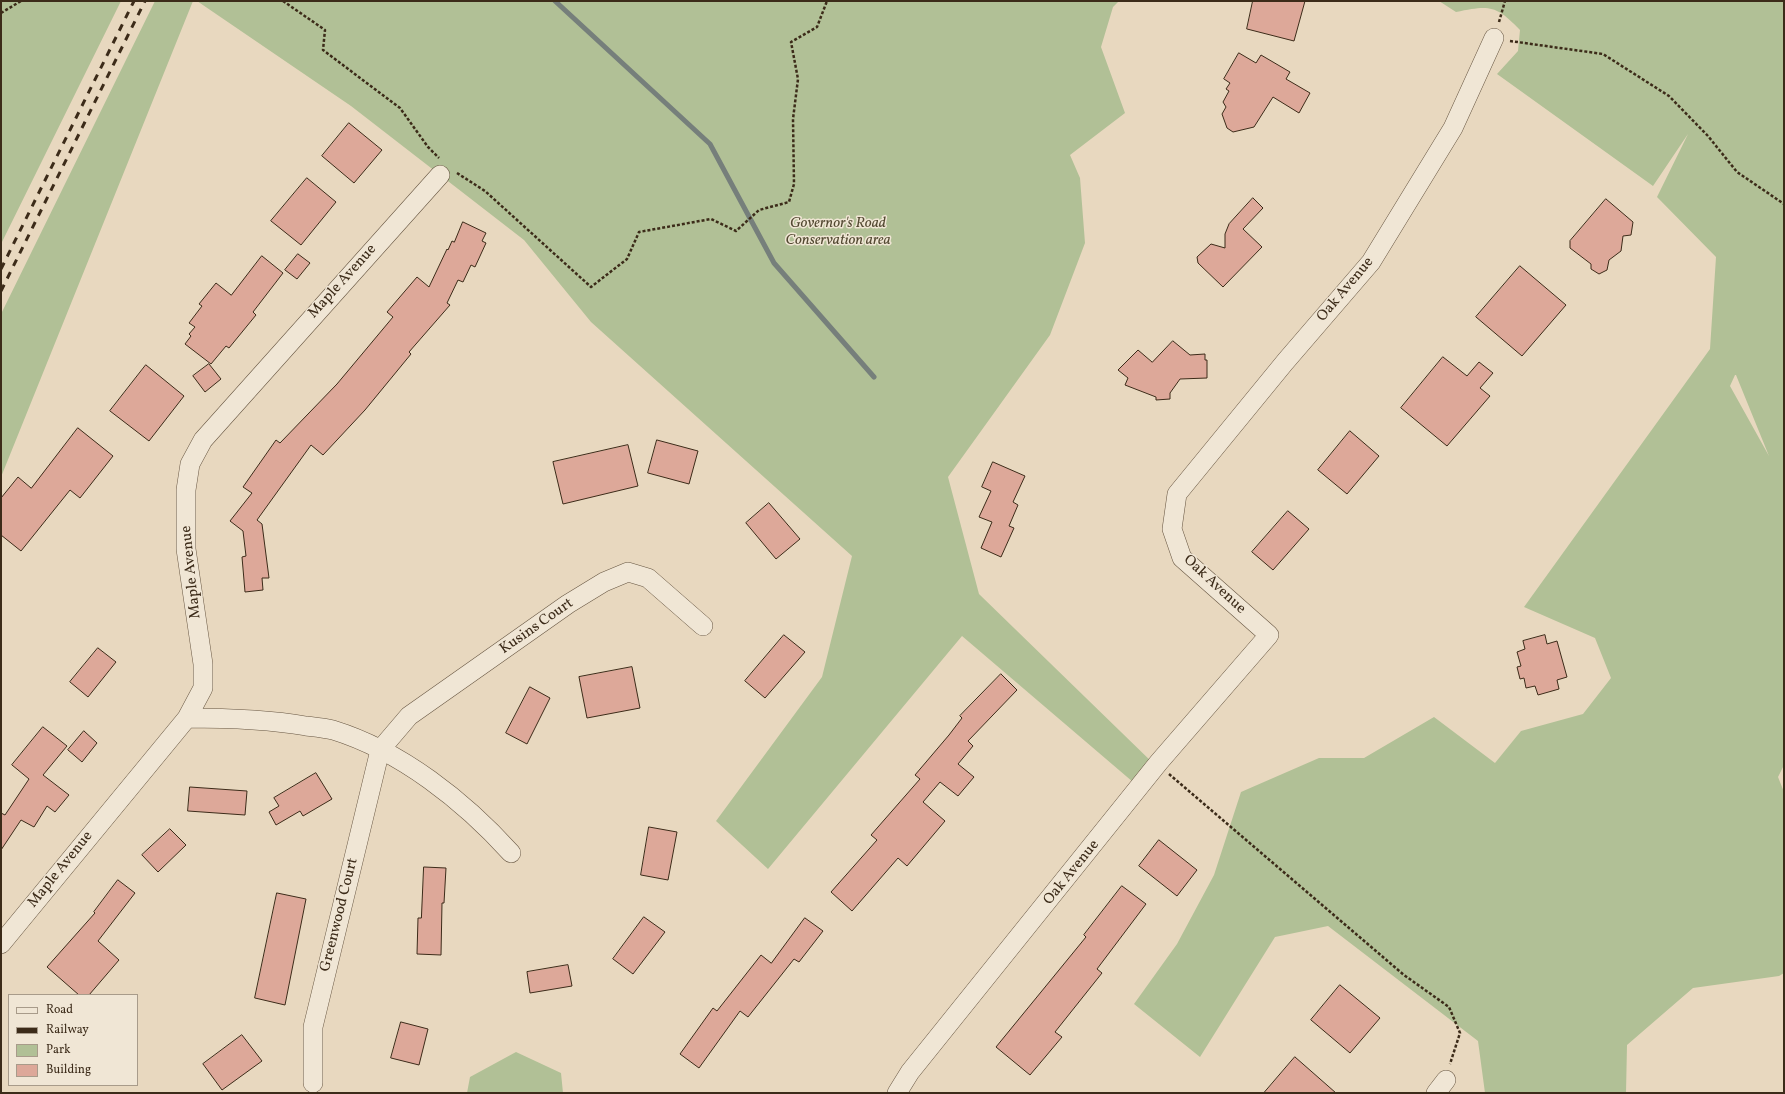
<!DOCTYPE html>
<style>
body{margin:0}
#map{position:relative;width:1785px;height:1094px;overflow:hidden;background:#e8d8bf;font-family:Vollkorn,serif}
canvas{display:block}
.frame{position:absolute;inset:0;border:2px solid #3c2b19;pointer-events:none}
.legend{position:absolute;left:8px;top:994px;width:130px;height:92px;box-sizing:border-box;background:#f0e6d5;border:1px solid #a89b8a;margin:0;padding:5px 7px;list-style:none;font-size:12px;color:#3c2b19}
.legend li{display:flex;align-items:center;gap:8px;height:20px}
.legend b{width:20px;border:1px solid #a89b8a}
</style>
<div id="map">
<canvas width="1785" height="1094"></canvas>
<div class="frame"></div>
<ul class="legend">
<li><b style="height:5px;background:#f0e6d5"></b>Road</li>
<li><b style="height:5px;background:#3c2b19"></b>Railway</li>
<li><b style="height:11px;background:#b1c096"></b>Park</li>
<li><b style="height:11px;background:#dda899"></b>Building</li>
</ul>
</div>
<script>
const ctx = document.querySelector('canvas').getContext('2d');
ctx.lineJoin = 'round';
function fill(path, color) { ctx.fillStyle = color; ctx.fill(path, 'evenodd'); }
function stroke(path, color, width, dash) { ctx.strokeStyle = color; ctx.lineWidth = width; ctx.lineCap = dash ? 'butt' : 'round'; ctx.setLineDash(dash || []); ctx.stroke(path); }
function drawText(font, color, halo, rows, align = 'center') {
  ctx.font = font + ' Vollkorn,serif'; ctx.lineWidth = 3; ctx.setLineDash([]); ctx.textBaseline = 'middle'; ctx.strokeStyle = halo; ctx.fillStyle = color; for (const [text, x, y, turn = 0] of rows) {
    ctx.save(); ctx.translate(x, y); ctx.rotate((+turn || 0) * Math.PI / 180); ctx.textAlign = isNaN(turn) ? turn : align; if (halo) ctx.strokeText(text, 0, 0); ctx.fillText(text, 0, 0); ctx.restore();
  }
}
const green = new Path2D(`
 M1,1h120l-120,243z
 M155,1h38l-192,476v-163z
 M197,1h922l-6,6 -12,40 24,66 -55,42 10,23 5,65 -35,92 -102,142 31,117 177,172 -16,22 -178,-152 -194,233 -52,-48 106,-144 30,-121 -261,-234 -67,-82 -173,-134z
 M1439,1h345v764l-6,12 6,15v181l-5,3 -86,12 -66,57 -1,48h-141l-7,-52 -150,-115 -53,11 -75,120 -66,-53 43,-60 37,-69 27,-83 78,-34h45l70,-41 61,46 26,-32 62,-17 28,-36 -16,-40 -71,-31 186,-258 6,-92 -59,-60 31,-63 -35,52 -156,-112 21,-23 2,-21c-24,-25 -30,-25 -64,-18zM1735,375h1l33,81 -39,-70z
 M516,1052l45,21 2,20h-96l3,-16z`);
const stream = new Path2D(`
 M555,1l155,143 64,119 100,114`);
const building = new Path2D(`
 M1253,1h52l-11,40 -47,-12z
 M1239,53l17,10 5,-8 29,17 -4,7 24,14 -11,20 -26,-16 -19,30 -21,5 -6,-4 -5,-14 4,-7 -3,-5 6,-11 -3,-2 4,-6 -6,-4z
 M349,123l33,27 -28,33 -32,-27z
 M307,178l29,24 -35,43 -30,-24z
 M1253,198l10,10 -20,21 19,18 -39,40 -25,-24 -1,-6 14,-13 14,4v-14l4,-10z
 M1606,199l27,23 -2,13 -8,1 -2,15 -12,9 -2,10 -8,4 -8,-5v-5l-21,-16v-7z
 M463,222l23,11 -4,8 4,2 -11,24 -4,-2 -8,17 -5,-2 -11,23 3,2 -41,47 2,2 -46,56 -42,45 -12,-10 -54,75 5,4 7,54h-7l1,12 -18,2 -3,-35 4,-1 -3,-25 -13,-10 22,-28 -9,-6 33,-47 4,3 57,-59 56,-67 -6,-5 30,-35 12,10 18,-38 1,1 4,-9 2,1z
 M298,254l12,9 -13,16 -12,-9z
 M262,256l21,17 -30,39 3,3 -27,33 -3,-2 -15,18 -26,-20 6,-8 -2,-2 6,-7 -6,-4 13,-17 -3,-2 17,-21 15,12z
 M1520,266l46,39 -44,51 -46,-39z
 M1173,341l17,14 15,-1v6h2v18l-27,1 -10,14v6l-14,1v-3l-31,-12 3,-7 -10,-8 20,-20 14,12z
 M1443,357l24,19 12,-14 14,11 -13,15 10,8 -43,50 -46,-38z
 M209,364l12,15 -16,13 -12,-16z
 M146,365l38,31 -35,45 -39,-30z
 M78,428l35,28 -33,42 -10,-8 -49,61 -20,-16v-37l17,-21 13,11z
 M1350,431l29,25 -32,38 -29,-24z
 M657,440l41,11 -9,33 -41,-11z
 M628,445l10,41 -75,18 -10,-42z
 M993,462l32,14 -12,26 5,3 -9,21 5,2 -13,29 -20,-9 11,-26 -13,-5 12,-26 -9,-4z
 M769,503l31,36 -24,20 -30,-36z
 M1288,511l21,18 -36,41 -21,-18z
 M784,635l21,17 -40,46 -20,-17z
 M1545,635l2,9 10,-3 10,36 -10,3 2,9 -21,6 -3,-9 -9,2 -2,-10 -4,1 -3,-12 4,-1 -4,-14 8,-3 -2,-8z
 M98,648l18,14 -28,35 -18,-15z
 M632,667l8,41 -53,10 -8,-41z
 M1001,674l16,16 -49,51 5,5 -15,18 16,13 -16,19 -18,-14 -17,20 22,19 -38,45 -9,-8 -46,53 -21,-19 46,-52 -6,-5 49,-56 -5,-4 34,-40 13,-17 -2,-2z
 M530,687l20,11 -23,46 -21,-11z
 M43,727l24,19 -24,29 26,20 -14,17 -8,-6 -13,21 -13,-7 -20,30v-37l4,2 24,-36 -17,-14z
 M84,731l13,12 -15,19 -14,-12z
 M316,773l16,26 -29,17 -3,-5 -24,14 -7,-13 10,-6 -5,-8z
 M190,787l57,4 -2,24 -57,-4z
 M649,827l28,5 -9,48 -27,-5z
 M170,829l16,16 -28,27 -16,-17z
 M1159,840l38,30 -20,26 -38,-30z
 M424,867l22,1 -2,35h-2l-1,52 -24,-1 1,-36h3z
 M118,880l17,13 -37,48 21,19 -30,35h-10l-32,-28 48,-54 -1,-1z
 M1122,886l24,18 -49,65 5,4 -47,59 7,5 -32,38 -34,-28 90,-110 -2,-2z
 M277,893l29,6 -21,106 -30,-7z
 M644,917l21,15 -32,42 -20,-15z
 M805,918l18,13 -24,31 -5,-3 -46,58 -8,-6 -41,57 -19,-14 33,-46 4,3 44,-56 10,8z
 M568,965l4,21 -42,7 -3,-21z
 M1340,985l40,33 -30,35 -39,-33z
 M401,1022l27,7 -9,36 -28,-7z
 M242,1035l20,26 -40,29 -19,-26z
 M1295,1057l41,36h-72z`);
const path = new Path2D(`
 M283,1l42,29 -2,20 77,58 28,39 11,11
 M1,13l20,-12
 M1499,22l6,-21
 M1510,41l93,13 66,42 39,40 29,36 47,32
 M457,173l28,18 106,96 36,-28 12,-27 72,-13 25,12 23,-21 30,-8 5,-18 -1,-65 5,-40 -7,-37 26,-15 10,-26
 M1169,774l235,201 45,32 11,26 -10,31`);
const minor = new Path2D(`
 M187,718c40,0 79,1 119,8 8,1 18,2 27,4 68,21 131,71 178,123
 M1,944l186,-226 16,-30v-24l-17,-115v-59l4,-26 13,-24 237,-265
 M313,1083v-56l67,-277 29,-34 159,-112 36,-22 24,-10 20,6 55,48
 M897,1093l13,-21 249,-310 110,-127 -87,-77 -10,-29 5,-35 108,-132 86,-100 82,-134 41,-90
 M1436,1093l10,-13`);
const rail = new Path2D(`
 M1,269l133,-268
 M1,291l144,-290`);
const parkNames = [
 ["Governor's Road",838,224],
 ["Conservation area",838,241]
];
const streetNames = [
 ["Maple Avenue",343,282,-48],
 ["Oak Avenue",1346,290,-50],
 ["Maple Avenue",192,572,-96],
 ["Oak Avenue",1214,585,43],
 ["Kusins Court",537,627,-35],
 ["Maple Avenue",61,870,-51],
 ["Oak Avenue",1072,873,-51],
 ["Greenwood Court",340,915,-76]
];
fill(green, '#b1c096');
stroke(stream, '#767f7b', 5);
fill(building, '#dda899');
stroke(building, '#3c2b19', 1);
stroke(minor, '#675642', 20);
stroke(path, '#3c2b19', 2.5, [3, 2]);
stroke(minor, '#f0e6d5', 19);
stroke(rail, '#3c2b19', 3, [7, 7]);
drawText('italic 15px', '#534932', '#f0e6d5', parkNames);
drawText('15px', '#3c2b19', '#f0e6d5', streetNames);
</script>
